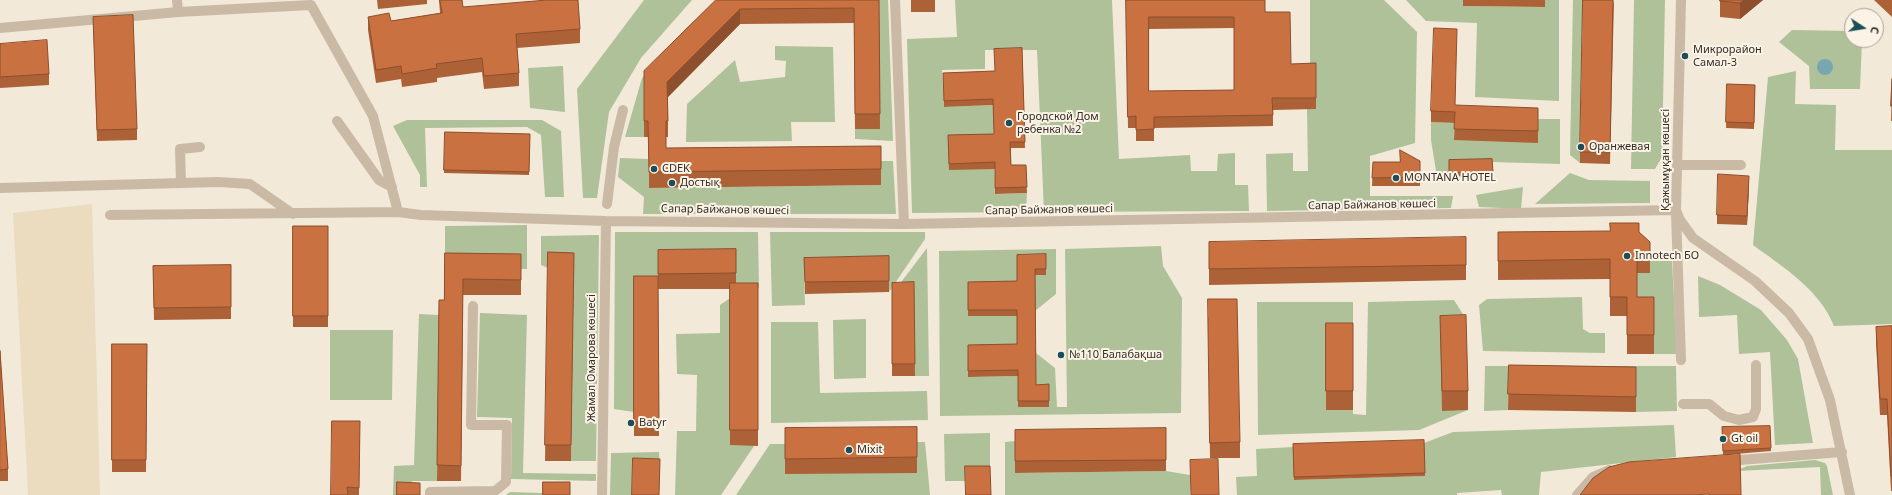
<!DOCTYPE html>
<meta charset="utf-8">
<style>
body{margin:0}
#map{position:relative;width:1892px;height:495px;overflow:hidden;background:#f2e9d9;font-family:"Noto Sans",sans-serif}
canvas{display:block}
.north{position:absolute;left:1844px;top:8px;width:40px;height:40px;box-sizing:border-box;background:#faf3e6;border:1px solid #aca49a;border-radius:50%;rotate:102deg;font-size:11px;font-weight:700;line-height:16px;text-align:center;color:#362d27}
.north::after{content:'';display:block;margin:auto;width:14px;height:18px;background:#1b4e58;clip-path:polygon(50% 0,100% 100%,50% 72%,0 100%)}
</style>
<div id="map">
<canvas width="1892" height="495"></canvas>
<div class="north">С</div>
</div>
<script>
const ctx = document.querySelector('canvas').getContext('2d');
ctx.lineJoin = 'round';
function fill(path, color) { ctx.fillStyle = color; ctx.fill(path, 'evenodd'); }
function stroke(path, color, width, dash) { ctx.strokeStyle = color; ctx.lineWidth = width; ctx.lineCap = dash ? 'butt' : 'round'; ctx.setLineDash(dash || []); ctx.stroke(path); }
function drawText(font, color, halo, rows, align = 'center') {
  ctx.font = font + ' "Noto Sans",sans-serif'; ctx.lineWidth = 4; ctx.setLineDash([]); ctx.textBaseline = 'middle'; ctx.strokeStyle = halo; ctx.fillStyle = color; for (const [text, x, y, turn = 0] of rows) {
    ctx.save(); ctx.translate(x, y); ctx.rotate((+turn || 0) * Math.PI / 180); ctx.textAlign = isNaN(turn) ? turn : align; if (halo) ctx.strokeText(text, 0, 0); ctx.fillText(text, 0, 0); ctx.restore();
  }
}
const green = new Path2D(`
 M644,0h48l-51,58 -32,54 -12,86h-14l-6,-109z
 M719,0l-75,86v51h-19l17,-59 45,-51z
 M855,0h33l5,141 -38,-2v-10h25z
 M955,0h157l7,159 71,-4 1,16h26l1,-17 17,-1v32h13l1,26 -205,1 -7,-162h-52v19l-43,1 2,37 49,-2 2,89 32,-1 -1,19 -114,1 -5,-174 50,-2z
 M1310,0h74l33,32 -2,111 -45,13v40h83l-2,12 -184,3 -1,-57 27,-1v18h15l-1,-62h9l-6,-34z
 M1406,0h57l1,6 81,1v-7h14v101l-84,-4 2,-74 -51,-2z
 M1573,0h10l-3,163 -10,-8z
 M1634,0h31l-3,157 -7,12h-24z
 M1792,30l60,1v9h10l-2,49h-50l-1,-23 -30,-24z
 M775,46l58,1 2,75h-44l1,19 -106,1 1,-38 48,-44 5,22 45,-5 1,-16 -11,-1z
 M563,66l2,46 -35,-4 -2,-40z
 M1796,71l-1,33 41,1 -1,45h57v174l-58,2c-14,-36 -51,-59 -81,-81l15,-168z
 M1538,119h22v45l-68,-2 -43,2v13h-12l-6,-37v-18l24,1 83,20z
 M407,120h135l19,11 3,66h-19l-4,-62 -14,-8 -102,1 2,59h-7v-12l-27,-49z
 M620,158l28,1 1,29 232,-3v-24h12l3,53h-253l1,-17 -26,-20z
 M1570,173l19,7 61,1v22l-115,1z
 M1523,187l-2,22 -42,-2 -3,-12z
 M527,225v44l-82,-1v-42z
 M615,232h143l1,56 -23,1 -78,-23v23l-24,123 -20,-3z
 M770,232h155v7l-36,53v-24l-85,2 1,35 -33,1z
 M599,235l-3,226h-25l3,-193h-26l-7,-3v-29z
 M1161,246l2,20 19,32 -1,115 -241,3 -1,-165 117,-2v45l-21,17v-36h11v-15l-29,27v63l-49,1v26l50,-1 18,15v-38l19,15 2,39h10l-2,-158z
 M927,248l2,128h-14l-1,-82h-22z
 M1650,261h22l5,93h-23v-38h-17v-43h13z
 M1698,276l22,9 41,25 26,30 11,19 15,84 -38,2 -5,-93 -31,2 -2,-39 -38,2z
 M1582,297l1,32 7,4h15v20l-122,-2 -4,-46 8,-6z
 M730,298l24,148 -33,49h-46l2,-64h19l1,-56 -20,-1 -1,-40 44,-1v-28z
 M1454,300l12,19v15l-24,76h26l-49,20 -161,5 -1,-133h96v40h-27v68h27v4l13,1 2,-113z
 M480,313l47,2 -4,158 73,1v7l-85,-2 1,-61 -35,-1z
 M419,314l20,1 -2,166h-25v14h-19l1,-29 20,-1z
 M866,319v59l-32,1 -1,-59z
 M771,322h47l2,71 107,-2 1,29 -157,3z
 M330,330h63l-1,70h-62z
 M1485,366h191l1,45 -41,1v-29l-127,-2 -1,29 -24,1z
 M1674,425l2,32 -135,15 -2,23h-37l-1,-5 -44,3v2h-220l-1,-18 21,-1 -1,-27 37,-2 2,33 130,-4 -1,-33 29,-11z
 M990,433v48h-45l-1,-47z
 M1015,441v32l151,-2 24,4v20h-185v-53z
 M917,442h8l5,53h-194l34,-51h15v30z
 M659,452l1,18 -28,25h-22l1,-42z
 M1815,460l10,3 2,3 6,29h-12l-1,-28 -84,4 11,-5z
 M510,492l33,1v2h-37z`);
const plaza = new Path2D(`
 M92,204l8,291h-72l-15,-282z`);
const water = new Path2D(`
 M1817 67a8 8 0 1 1 16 0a8 8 0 1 1-16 0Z`);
const minor = new Path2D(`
 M177,0l1,12
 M895,0l9,224
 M1681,0l-5,210 4,10 13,18 62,43 34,32 19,26 22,61 20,95
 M0,28l178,-16 133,-7 62,111 25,96
 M337,121l42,59 13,7
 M1677,165h64
 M181,183l-1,-34 20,-2
 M0,188l218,-6 32,2 43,30
 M607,204l7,-57 9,-37
 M1676,214l5,146
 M110,215l288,-3 23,3 185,6 298,3 772,-14
 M1683,404h26l15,12 15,4 14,-3 3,-8v-44
 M1727,461l115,-9
 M430,495v-3l65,-1 11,-9 1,-57h-36l2,-119
 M602,495l4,-274
 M1577,495l16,-18 16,-7`);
const wall = new Path2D(`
 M377,0h50v4l-49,5z
 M439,0h23l1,7 117,22v14l-63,5 2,25v13l-35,3 -2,-17 -45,6v4l-35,5 -1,-8 -25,4 -8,-53v-13l23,4 49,-8z
 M716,0h163l1,129h-25l-1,-106 -114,1 -72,73v40h-2v11l215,-2v39l-232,3 -1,-51h-4v-66z
 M911,0h24v12h-24z
 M1126,0l139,12 26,52 25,-1v46l-43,1v16l-119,2v13h-18v-13h-8zM1234,28v62l-85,1v-62z
 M1463,0h82v7l-82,-1z
 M1614,0l-4,164 -30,-1v-11z
 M1720,0h43l-23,19 -20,-2z
 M1874,0h18v17z
 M93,17l44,112v11l-40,1z
 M0,44l49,30v11l-49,3z
 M1022,48l3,100h-14v17h15l1,28 -32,1v-25l-46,1 -1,-35 46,-1 -1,-29 -49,2 -1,-34 52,-2z
 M1892,79v42h-1z
 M1727,84l28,1 -1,44 -28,-1z
 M1456,105l82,14v24l-84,-3 1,-17 -24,-1v-11z
 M445,132l85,2 -1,41 -85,-2z
 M1492,159l1,16 -44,2v-17z
 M1420,161v25h-48l1,-24h27z
 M1749,185l-2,40 -30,-1v-9z
 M293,226h35v101h-35z
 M1498,232h141l11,10v31h-13v24h17v57h-27v-38h-17v-37l-112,1z
 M1209,242l257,23v15l-257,5z
 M736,249v34h22v163l-28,-1v-156h-72v-39z
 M548,252l26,1 -3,208h-26z
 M445,253l76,1v41h-58l-2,186h-24l2,-181h5z
 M1046,254v21h-11l1,110 13,-1v23h-31v-31l-50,1v-32l49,-1v-28h-49v-34l49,-1z
 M889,256v36l-84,2 -1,-36z
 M231,265v54l-77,1 -1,-54z
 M634,276h24l1,160h-25z
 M914,282l1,94h-23v-93z
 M1208,315l32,127v16h-30z
 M1440,316l28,75v19l-26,1z
 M1326,323h27v87h-27z
 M1892,326v165h-1l-4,-76h-7l-4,-72v-16z
 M112,344h35l-1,128h-34z
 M0,351l8,118v12h-8z
 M1509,365l127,2v45l-128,-2z
 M360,421l-1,74h-28z
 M1770,426l1,25 -48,4 -1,-28z
 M917,427v46l-132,1v-46z
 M1166,428v43l-151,2v-43z
 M1424,440l1,36 -131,4 -1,-36z`);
const shadedWall = new Path2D(`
 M1744,0h19l-23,19v-16z
 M740,9v15l-73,74v-16z
 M1749,176v9l-2,40v-9z`);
const building = new Path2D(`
 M440,0h22l1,7 84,-7h31l2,29 -64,5 3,39 -35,3 -2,-18 -46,6 1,4 -35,6 -1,-8 -25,4 -8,-53 21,-4 2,8 51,-8z
 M716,0h163l1,114h-25l-1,-106 -114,1 -73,73 1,39h-2v27l215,-2v23l-232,3 -1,-51h-4v-50z
 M1126,0h139v12h25l1,52 25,-1v35h-44l1,17 -119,2v12l-18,1v-14l-8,1zM1149,17h85v73l-85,1z
 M1583,0h30l-3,152h-30z
 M1720,0h24l-4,3 -20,-2z
 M133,15l4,114 -40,1 -4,-113z
 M1434,28l23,1 -2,76 83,3v23l-84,-2 1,-17 -24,-1z
 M47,40l2,34 -49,3v-33z
 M1022,48l3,94h-15l1,23h15l1,22 -32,1v-26l-46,2 -1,-29 46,-1 -1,-35 -49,2 -1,-28 52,-2 -1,-22z
 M1892,79v27h-1z
 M1727,84l28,1 -1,38 -28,-1z
 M445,132l85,2 -1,38 -85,-2z
 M1400,150l20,11v16l-48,1 1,-16h27z
 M1492,159l1,13 -44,1v-13z
 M1718,174l31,2 -2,40 -30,-1z
 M1610,223h29v9l11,10v12h-13v43h17v38h-27v-38h-17v-38l-112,2v-29l112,-1z
 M293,226h35v90h-35z
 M1466,237v28l-257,4v-27z
 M736,249v24l-78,1v-24z
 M548,252l26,1 -3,192h-26z
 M445,253l76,1v26l-58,-1 -2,187 -24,-1 2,-165h5z
 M1046,254v15h-11l1,116 13,-1v17h-31v-31l-50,1v-26l49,-1v-34h-49v-28l49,-1v-26z
 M889,256v25l-84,1 -1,-24z
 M231,265v42l-77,1 -1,-42z
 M634,276h24l1,145 -25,1z
 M914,282l1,82h-23v-81z
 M730,283h28v147h-28z
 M1208,299h29l3,143 -30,1z
 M1466,315l2,76h-26l-2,-75z
 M1326,323h27v68h-27z
 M1892,326v150h-1l-4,-77h-7l-4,-72z
 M112,344h35l-1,116h-34z
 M0,351l8,118 -8,1z
 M1509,365l127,2v30l-128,-3z
 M332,421h28l-1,67 -12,-1 1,8h-17z
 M1770,426l1,22 -48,3 -1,-24z
 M917,427v30l-132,2v-31z
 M1166,428v32l-151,1v-31z
 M1424,440l1,33 -131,4 -1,-33z
 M1740,454l1,41h-32v-1l-17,1h-112l13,-17 16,-11 20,-5z
 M633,458l27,1 -1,36h-27z
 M1218,459l1,36h-28l-1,-35z
 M965,466h25l1,29h-25z
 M397,482l23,1v12h-23z
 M543,482h27v13h-27z`);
const markers = [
 [1685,56,4,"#1b4e58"],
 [1009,123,4,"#1b4e58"],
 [1581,147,4,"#1b4e58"],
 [654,169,4,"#1b4e58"],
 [1396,178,4,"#1b4e58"],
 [672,183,4,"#1b4e58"],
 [1627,256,4,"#1b4e58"],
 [1061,355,4,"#1b4e58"],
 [631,423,4,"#1b4e58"],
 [1723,439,4,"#1b4e58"],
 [849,450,4,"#1b4e58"]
];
const poiNames = [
 ["Микрорайон",1693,50],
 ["Самал-3",1693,63],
 ["Городской Дом",1017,117],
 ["ребенка №2",1017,130],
 ["Оранжевая",1589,147],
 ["CDEK",662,169],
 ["MONTANA HOTEL",1404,178],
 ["Достық",680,183],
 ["Innotech БО",1635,256],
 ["№110 Балабақша",1069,355],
 ["Batyr",639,423],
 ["Gt oil",1731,439],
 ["Mixit",857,450]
];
const streetNames = [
 ["Қажымұқан көшесі",1666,160,-90],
 ["Сапар Байжанов көшесі",1372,205,-1],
 ["Сапар Байжанов көшесі",725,210,1],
 ["Сапар Байжанов көшесі",1049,210,-1],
 ["Жамал Омарова көшесі",592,358,-90]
];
fill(green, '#afc199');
fill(plaza, '#ebdcc0');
fill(water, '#78a7b0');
stroke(minor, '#cabaa5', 10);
fill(wall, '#ad6137');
fill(shadedWall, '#8d4f2d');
fill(building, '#c97140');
stroke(building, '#8d4f2d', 1);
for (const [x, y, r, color] of markers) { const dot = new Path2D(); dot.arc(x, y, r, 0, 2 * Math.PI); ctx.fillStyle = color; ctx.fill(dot); stroke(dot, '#faf3e6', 1.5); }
drawText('11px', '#362d27', '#faf3e6', poiNames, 'left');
drawText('11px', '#362d27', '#faf3e6', streetNames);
</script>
